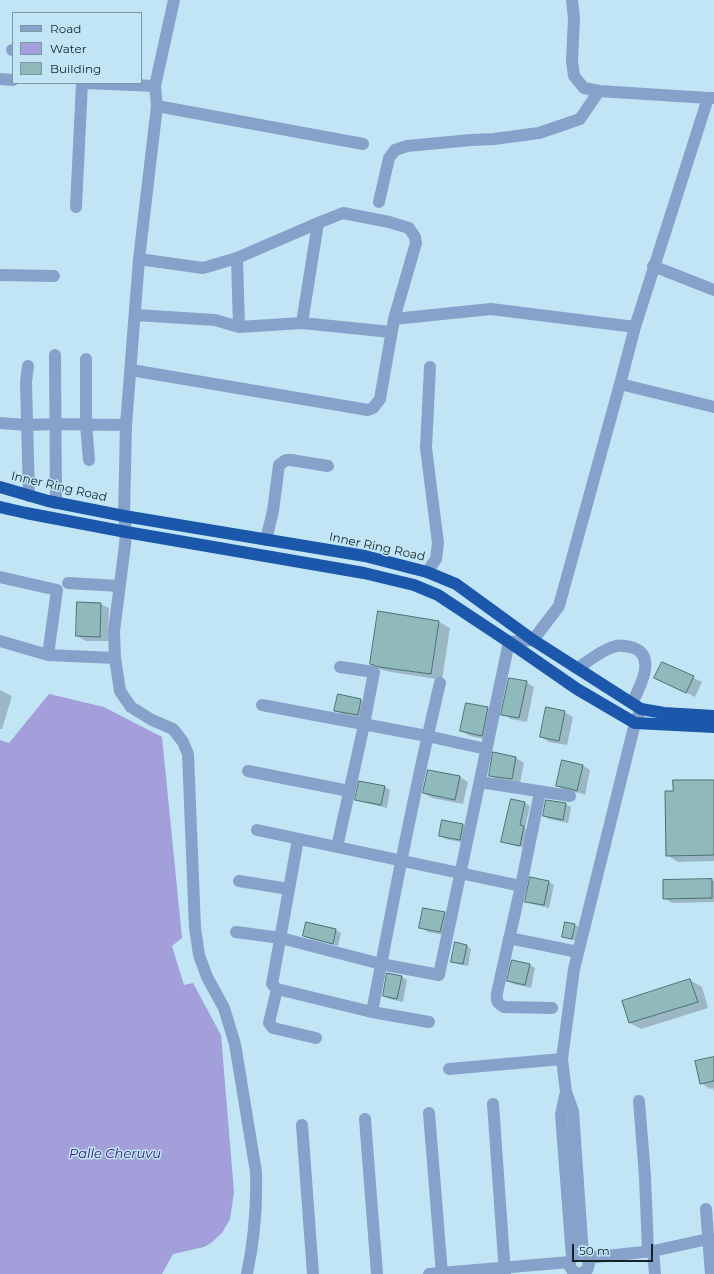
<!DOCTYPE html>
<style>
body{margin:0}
#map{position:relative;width:714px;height:1274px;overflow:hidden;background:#c2e5f6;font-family:Montserrat,sans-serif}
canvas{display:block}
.legend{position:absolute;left:12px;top:12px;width:130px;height:72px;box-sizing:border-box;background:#c2e5f6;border:1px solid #7d97a4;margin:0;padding:5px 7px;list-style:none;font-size:12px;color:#152228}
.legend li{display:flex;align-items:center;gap:8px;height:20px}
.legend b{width:20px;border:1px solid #7d97a4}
.scale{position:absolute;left:572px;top:1244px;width:81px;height:18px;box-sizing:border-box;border:2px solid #152228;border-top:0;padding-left:5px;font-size:12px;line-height:14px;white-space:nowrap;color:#152228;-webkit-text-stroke:3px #c2e5f6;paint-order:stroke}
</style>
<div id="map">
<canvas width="714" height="1274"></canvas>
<ul class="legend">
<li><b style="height:5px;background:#87a2ca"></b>Road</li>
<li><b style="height:11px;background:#a29fdb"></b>Water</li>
<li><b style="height:11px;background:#90b9bb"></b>Building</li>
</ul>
<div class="scale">50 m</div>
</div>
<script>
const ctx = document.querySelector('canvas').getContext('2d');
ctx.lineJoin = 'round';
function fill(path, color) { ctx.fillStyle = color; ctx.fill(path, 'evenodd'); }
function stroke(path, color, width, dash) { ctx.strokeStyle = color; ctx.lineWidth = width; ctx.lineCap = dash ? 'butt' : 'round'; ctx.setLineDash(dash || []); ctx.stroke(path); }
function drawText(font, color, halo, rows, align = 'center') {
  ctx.font = font + ' Montserrat,sans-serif'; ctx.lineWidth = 3; ctx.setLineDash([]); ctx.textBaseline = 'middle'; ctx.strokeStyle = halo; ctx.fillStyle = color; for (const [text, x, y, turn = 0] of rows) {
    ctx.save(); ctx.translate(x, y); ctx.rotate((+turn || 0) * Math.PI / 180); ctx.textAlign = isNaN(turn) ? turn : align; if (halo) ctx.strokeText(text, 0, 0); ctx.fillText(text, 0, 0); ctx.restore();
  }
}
const water = new Path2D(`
 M49,694l55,13 58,30 20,201 -10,8 12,39 9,-2 28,52 13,157 -4,27 -8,14 -11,10 -7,4 -31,7 -11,20h-162v-534l9,3z`);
const shadow = new Path2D(`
 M100,604l9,4 -1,33h-22l-9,-5z
 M439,622l11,6 -8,52 -51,-8 -9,-2 -11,-7z
 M662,663l40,19 -7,15 -40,-19z
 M526,682l8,5 -7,35 -16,-3 -8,-5z
 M0,690l12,6 -10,33h-2z
 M338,695l23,5 8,4 -3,15 -23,-4 -8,-5z
 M487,708l9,5 -6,27 -20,-4 -9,-5z
 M564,712l9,5 -6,28 -18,-3 -8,-5z
 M516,758l8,5 -4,20 -22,-3 -8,-5z
 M582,765l8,5 -5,25 -5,-2 -14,-2 -8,-5z
 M429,771l31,6 8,5 -5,22 -31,-6 -8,-5z
 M714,781v80l-36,1 -11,-7 7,-63z
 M360,782l25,5 5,3 -3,18 -25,-6 -5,-3z
 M547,801l19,3 5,3 -3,16 -19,-4 -5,-3z
 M525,803l5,3 -5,22 4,2 -4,18 -17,-4 -6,-3z
 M463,825l5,3 -3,15 -20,-4 -5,-3z
 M531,879l18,3 5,3 -5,23 -17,-4 -6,-3z
 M712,880l2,1v21l-42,1 -8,-5z
 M444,913l8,5 -3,18 -21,-4 -8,-5z
 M575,925l5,3 -3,13 -8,-2 -5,-3z
 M336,930l5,3 -3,13 -28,-7 -6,-3z
 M466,945l5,4 -3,17 -10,-2 -5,-3z
 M530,965l5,3 -4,20 -17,-4 -6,-3z
 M402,977l5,3 -4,22 -14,-3 -5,-3z
 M690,980l12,7 6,21 -67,21 -11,-6z
 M714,1058v35l-1,-5 -3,1 -9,-6z`);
const building = new Path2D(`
 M77,602l24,1 -1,34 -24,-1z
 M378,611l61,10 -8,53 -52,-7 -9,-3z
 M662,662l32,14 -8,17 -32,-15z
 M509,678l18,3 -8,37 -18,-3z
 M338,694l23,5 -3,16 -24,-4z
 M466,703l22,4 -6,29 -22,-5z
 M546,707l19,4 -6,30 -19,-4z
 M493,752l23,5 -4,22 -23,-3z
 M562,760l21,5 -6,26 -6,-2 -15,-3z
 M428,770l32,6 -5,24 -32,-7z
 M673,780h41v75l-48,1 -1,-65h8z
 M359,781l26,5 -4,19 -26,-5z
 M511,799l14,3 -5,23 4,1 -4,20 -19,-4z
 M546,800l20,3 -3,17 -20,-4z
 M442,820l21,4 -3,16 -21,-4z
 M530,877l19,4 -5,24 -19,-3z
 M712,879v19l-49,1v-19z
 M423,908l22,4 -5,20 -21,-4z
 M306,922l30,7 -3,15 -30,-8z
 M565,922l10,2 -3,15 -10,-2z
 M455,942l12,3 -4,19 -12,-2z
 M512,960l18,4 -5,21 -18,-4z
 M387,973l15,3 -5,23 -14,-3z
 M690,979l8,23 -69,21 -7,-22z
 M714,1057v24l-14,3 -5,-23z`);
const minor = new Path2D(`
 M174,0l-19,86 2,20 -18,153 -13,166 -2,91 2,16 -1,13 -11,86 1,27 5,33 11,16 21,13 21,9 10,13 5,12 7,174 4,27 8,22 17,31 11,36 21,128c1,34 -2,69 -9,102
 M572,0l2,18 -2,43 2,15 10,12 15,3 109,7
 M12,50h1
 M0,79l13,1
 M85,83l70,3
 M157,106l206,38
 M379,202l10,-44 6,-8 12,-4 64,-6 23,-1 45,-6 41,-14 19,-28
 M76,207l6,-124
 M237,258l2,69
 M653,266l61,24
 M0,275l54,1
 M136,315l79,5 24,7 63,-4 89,9
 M394,319l97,-10 144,18
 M302,323l16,-100
 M55,355l1,148
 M86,359v65l3,36
 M28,366l-2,16 3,114
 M131,370l237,40 5,-2 7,-9 14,-80 22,-76 -1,-6 -6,-9 -20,-6 -46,-9 -25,10 -81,35 -34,10 -64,-9
 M620,384l94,23
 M0,423l27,2 29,-1 70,1
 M266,540l7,-29 6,-46 7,-5h5l37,6
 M427,572l9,-13 2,-16 -12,-95 4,-81
 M0,577l57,13 -9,65 -48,-14
 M68,583l51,3
 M48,655l67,3
 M578,668c11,-7 22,-17 35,-21 7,-3 14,-1 21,1 23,9 5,41 -2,55
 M262,705l165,31 59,13
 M248,771l101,20
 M480,782l90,14
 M257,830l264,56 -24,107c-1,8 0,10 7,14l48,1
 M298,839l-26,145 5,5 95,23
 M337,847l27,-122 10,-53 -34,-5
 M239,881l50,8
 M521,886l19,-94
 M236,932l45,6 100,26 58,11 70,-333 24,-2 26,-34 61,-222 15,-57 73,-229h6
 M509,938l69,14
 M277,989l-8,34 4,5 43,10
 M429,1022l-57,-10c21,-110 42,-220 68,-329
 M449,1069l113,-10
 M566,1092l-5,22 11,143
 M639,1101l6,76 3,74
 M493,1104l12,170
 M429,1113l13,161
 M365,1119l12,155
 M302,1125l11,149
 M706,1209l5,65
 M653,1251l55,-12 6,1
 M583,1255l-10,-144 -7,-19 -4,-33 12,-90 61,-246 6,-14
 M587,1258l66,-7 2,23
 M429,1274l141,-12
 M578,1274l-6,-4 -3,-5 3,-8 8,-3 7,4 2,6 -2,6 -7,4`);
const highway = new Path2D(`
 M0,487l48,14 76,15 241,40 62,16 29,12 77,56 108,69 23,4 50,3
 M0,507l26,6 100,19 238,41 50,12 24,10 71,47 68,47 58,34 79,4`);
const streetNames = [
 ["Inner Ring Road",59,487,13],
 ["Inner Ring Road",377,547,12]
];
const waterNames = [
 ["Palle Cheruvu",115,1154]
];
fill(water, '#a29fdb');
fill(shadow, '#0003');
fill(building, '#90b9bb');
stroke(building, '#4a7173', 1);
stroke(minor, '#87a2ca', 12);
stroke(highway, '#1b57ab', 12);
drawText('12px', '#152228', '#c2e5f6', streetNames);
drawText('italic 13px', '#2e2066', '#c2e5f6', waterNames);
</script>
